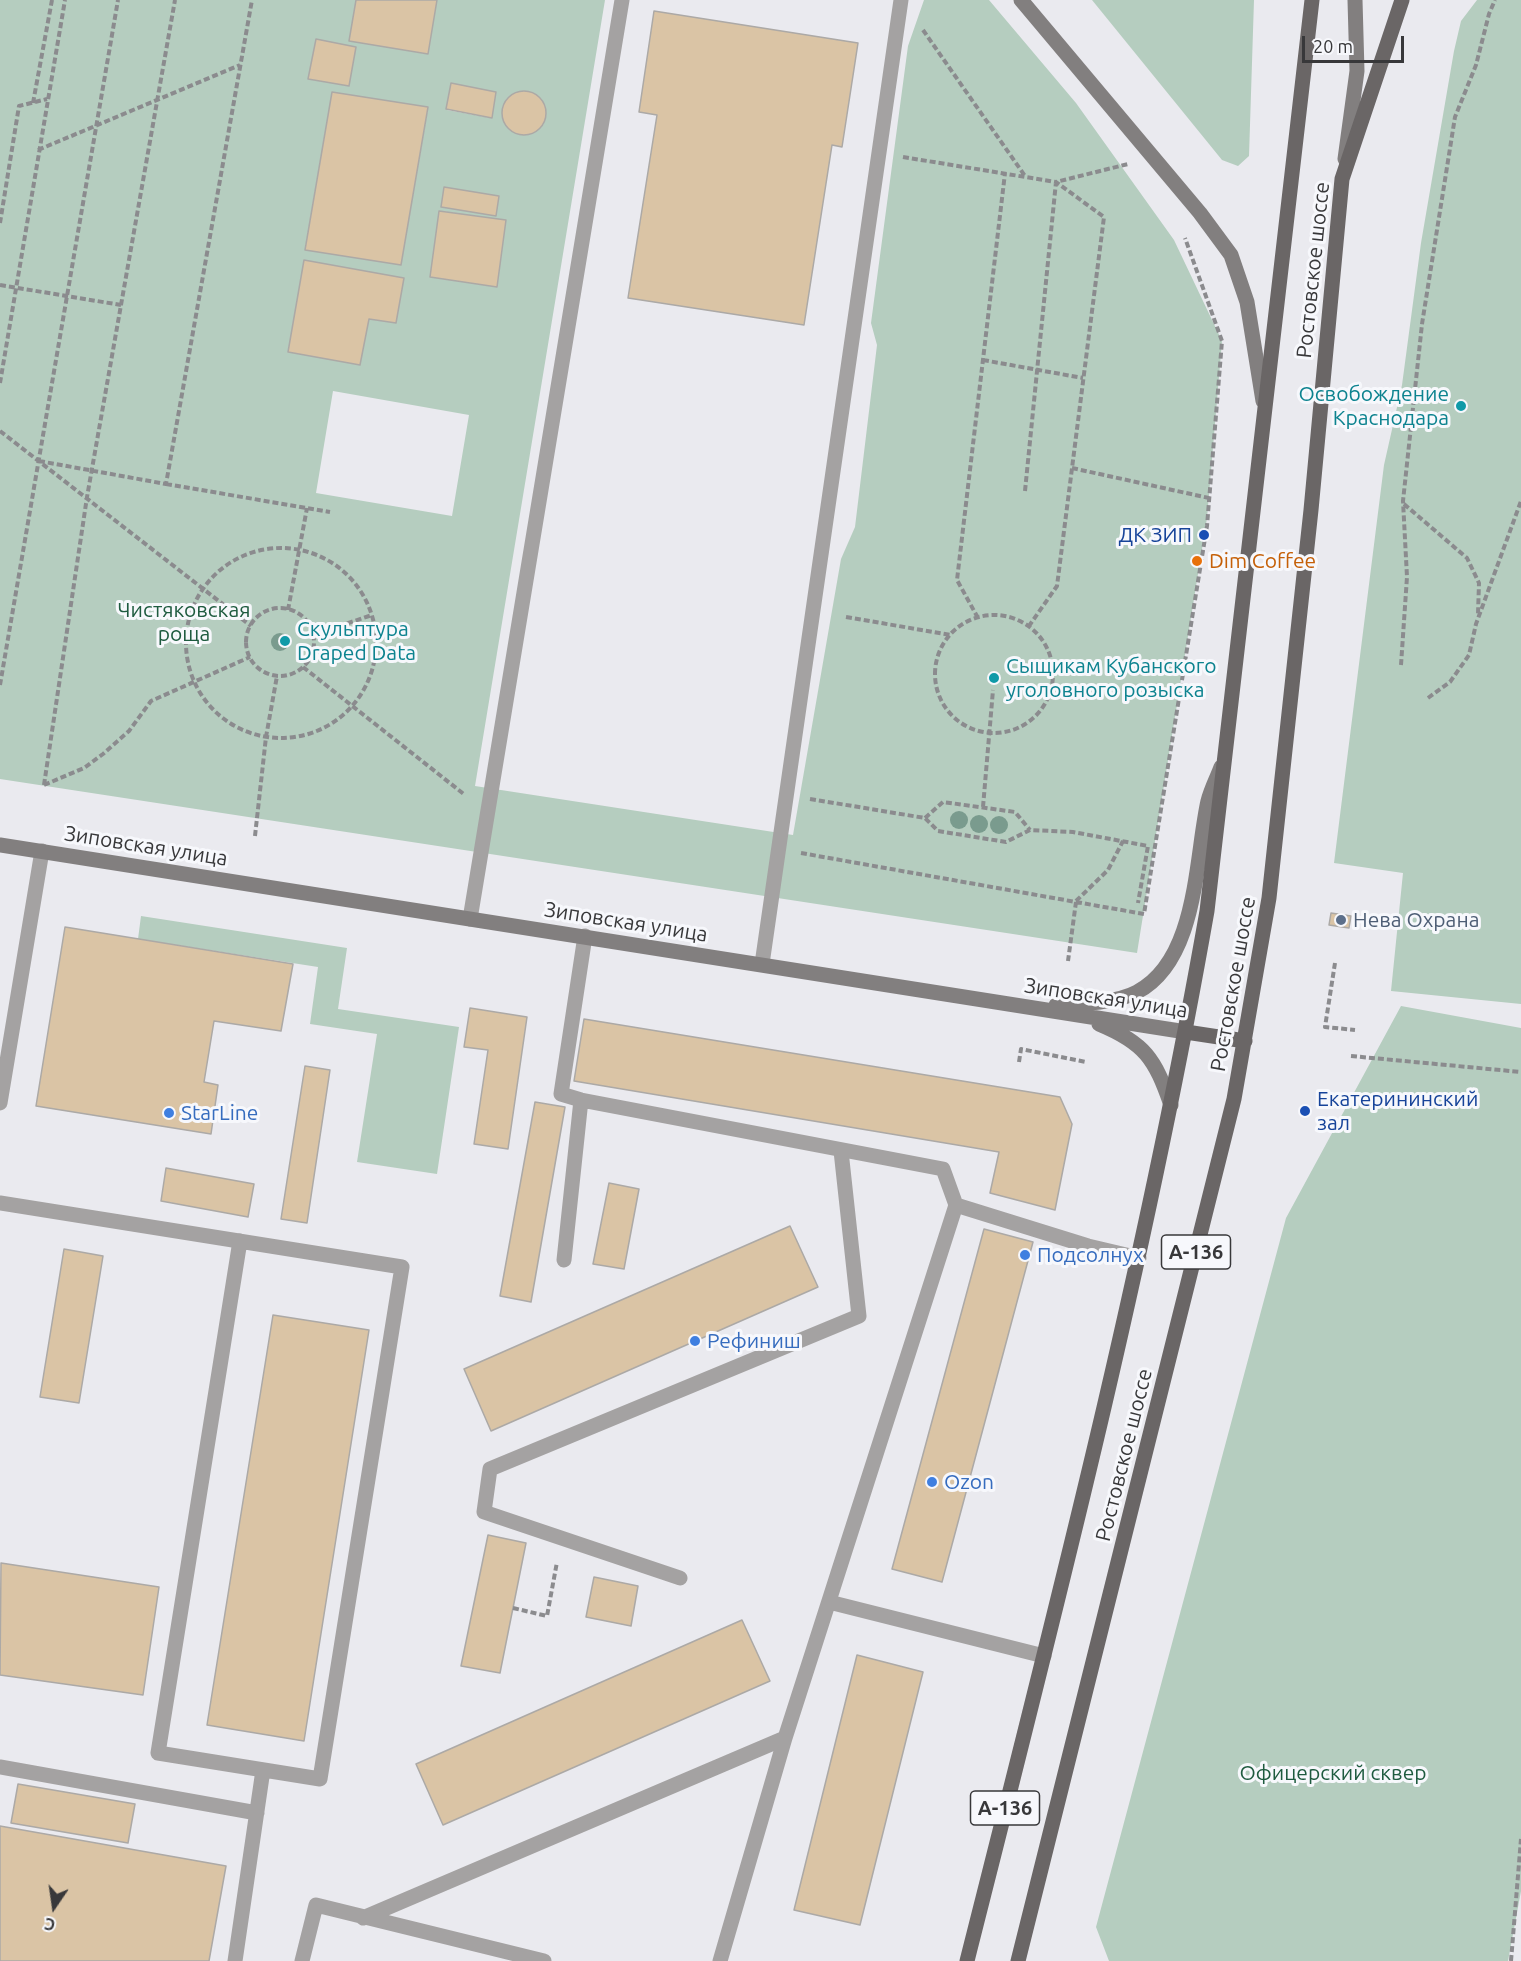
<!DOCTYPE html>
<meta charset="utf-8">
<style>
body{margin:0}
#map{position:relative;width:1521px;height:1961px;overflow:hidden;background:#eaeaef;font-family:Ubuntu,sans-serif}
canvas{display:block}
.north{position:absolute;left:24px;top:1877px;width:60px;height:60px;-webkit-text-stroke:4px #f7f8fc;paint-order:stroke;rotate:193deg;font-size:16px;font-weight:700;line-height:24px;text-align:center;color:#38383a}
.north::after{content:'';display:block;margin:auto;width:21px;height:27px;background:#38383a;clip-path:polygon(50% 0,100% 100%,50% 72%,0 100%)}
.scale{position:absolute;left:1302px;top:36px;width:102px;height:27px;box-sizing:border-box;border:3px solid #38383a;border-top:0;padding-left:8px;font-size:18px;line-height:21px;white-space:nowrap;color:#38383a;-webkit-text-stroke:4px #f7f8fc;paint-order:stroke}
</style>
<div id="map">
<canvas width="1521" height="1961"></canvas>
<div class="north">С</div>
<div class="scale">20 m</div>
</div>
<script>
const ctx = document.querySelector('canvas').getContext('2d');
ctx.lineJoin = 'round';
function fill(path, color) { ctx.fillStyle = color; ctx.fill(path, 'evenodd'); }
function stroke(path, color, width, dash) { ctx.strokeStyle = color; ctx.lineWidth = width; ctx.lineCap = dash ? 'butt' : 'round'; ctx.setLineDash(dash || []); ctx.stroke(path); }
function drawText(font, color, halo, rows, align = 'center') {
  ctx.font = font + ' Ubuntu,sans-serif'; ctx.lineWidth = 6; ctx.setLineDash([]); ctx.textBaseline = 'middle'; ctx.strokeStyle = halo; ctx.fillStyle = color; for (const [text, x, y, turn = 0] of rows) {
    ctx.save(); ctx.translate(x, y); ctx.rotate((+turn || 0) * Math.PI / 180); ctx.textAlign = isNaN(turn) ? turn : align; if (halo) ctx.strokeText(text, 0, 0); ctx.fillText(text, 0, 0); ctx.restore();
  }
}
const green = new Path2D(`
 M0,0h356l-6,41 77,13 10,-54h168l-130,786 318,49 48,-276 14,-32 22,-182 -6,-22 37,-277 16,-46h65l87,103 98,137 48,101 -15,177 -70,435 -1137,-174zM316,40l40,7 -7,39 -41,-7zM451,84l45,8 -5,26 -44,-8zM522,91c19,2 29,16 21,34l-15,9c-31,-1 -35,-33 -6,-43zM332,92l96,16 -27,157 -96,-16zM444,188l55,8 -3,19 -55,-8zM440,211l66,9 -9,67 -67,-10zM304,260l100,18 -8,45 -27,-4 -9,46 -72,-13zM333,391l136,24 -17,101 -136,-23z
 M1092,0h162l-5,156 -11,10 -16,-6z
 M1477,0h44v1004l-130,-13 12,-118 -69,-10 50,-398 18,-80 19,-142 33,-192 7,-30z
 M141,916l206,32 -9,61 121,18 -22,147 -80,-12 20,-128 -67,-10 8,-57 -180,-28z
 M1401,1006l120,22v863l-13,70h-399l-13,-34 190,-709z`);
const building = new Path2D(`
 M356,0h81l-9,54 -79,-13z
 M654,11l204,32 -16,104 -10,-2 -28,180 -176,-27 29,-183 -18,-3z
 M316,39l40,8 -7,39 -41,-7z
 M451,83l45,9 -4,26 -46,-9z
 M502 113a22 22 0 1 1 44 0a22 22 0 1 1-44 0Z
 M332,92l96,15 -27,158 -96,-15z
 M444,187l55,9 -3,20 -55,-9z
 M439,211l67,9 -9,67 -67,-10z
 M304,260l100,18 -8,45 -27,-4 -9,46 -72,-13z
 M1331,913l20,3 -2,12 -20,-3z
 M65,927l228,37 -12,67 -67,-10 -10,61 14,3 -7,49 -175,-28z
 M470,1008l57,9 -19,132 -34,-5 14,-94 -24,-3z
 M584,1019l476,78 12,27 -17,86 -65,-17 9,-41 -425,-71z
 M305,1066l25,4 -23,153 -26,-4z
 M535,1102l30,5 -34,195 -31,-6z
 M166,1168l88,16 -6,33 -87,-16z
 M609,1183l30,6 -15,80 -31,-5z
 M790,1226l28,61 -327,144 -27,-62z
 M984,1229l49,13 -91,340 -50,-13z
 M64,1249l39,7 -24,147 -39,-6z
 M273,1315l96,15 -65,411 -97,-16z
 M488,1535l38,8 -26,130 -39,-7z
 M1,1563l158,24 -16,108 -143,-20z
 M594,1577l44,9 -7,40 -45,-9z
 M742,1620l28,61 -327,144 -27,-61z
 M857,1655l66,17 -63,253 -66,-15z
 M18,1784l117,20 -7,39 -117,-20z
 M0,1826l226,40 -17,95h-209z`);
const path = new Path2D(`
 M923,30l102,146
 M33,103l19,-103
 M38,150l202,-85
 M903,157l153,25 48,35 -47,369 -28,40
 M0,223l19,-117 28,-7
 M0,285l121,20
 M983,360l100,18
 M0,383l65,-383
 M0,431l251,195
 M39,461l127,23 86,-484
 M1072,468l137,30
 M166,484l164,28
 M1025,491l31,-309 72,-18
 M1404,504l63,54 12,25 -1,31
 M186 643a95 95 0 1 1 190 0a95 95 0 1 1-190 0Z
 M246 642a34 34 0 1 1 68 0a34 34 0 1 1-68 0Z
 M288,610l19,-102
 M935 674a59 59 0 1 1 118 0a59 59 0 1 1-118 0Z
 M846,617l105,18
 M978,618l-21,-38 48,-407
 M313,635l59,-20
 M1401,665l6,-88 -4,-76 19,-177 33,-207 21,-52 13,-51 6,-14
 M303,667l162,128
 M0,685l118,-685
 M1428,698l22,-16 19,-27 7,-31 45,-123
 M44,785l43,-288 88,-497
 M44,785l40,-17 19,-14 26,-23 22,-30 99,-44
 M810,799l115,19 13,13 68,11 24,-12 43,2 75,14 -10,57
 M983,807l10,-117
 M925,818l18,-16 72,10 15,18
 M255,836l11,-99 11,-61
 M801,853l275,49 -8,59
 M1076,901l32,-31 15,-29
 M1076,902l68,12 63,-388 15,-185 -37,-103
 M1335,963l-10,64 30,3
 M1351,1056l170,16
 M1019,1062l2,-13 65,13
 M513,1608l34,8 10,-54
 M1511,1961l10,-122`);
const lane = new Path2D(`
 M470,919l152,-919
 M585,936l-24,158 20,6 362,69 13,36 132,41 51,12
 M762,964l139,-964
 M0,1103l42,-252
 M0,1203l402,64 -82,512 -162,-26 82,-512
 M564,1260l17,-160
 M680,1578l-196,-66 6,-43 369,-153 -18,-165
 M829,1602l215,54
 M0,1767l257,46
 M363,1918l422,-180
 M235,1961l28,-191
 M302,1961l14,-56 228,56
 M720,1961l65,-223 171,-533`);
const secondary = new Path2D(`
 M1021,0l179,213 31,42 16,47 16,99
 M1345,159l12,-88 -2,-71
 M0,845l1186,187
 M1056,1005c24,-1 61,-2 81,-13 61,-32 58,-133 71,-191 3,-12 9,-23 13,-34
 M1099,1024c46,19 56,35 72,81`);
const primary = new Path2D(`
 M1186,1032l59,9
 M967,1961c88,-348 178,-696 240,-1050l105,-911
 M1018,1961l216,-862 35,-201 42,-388 31,-331 60,-179`);
const trees = [
 [280,642],
 [959,820],
 [979,824],
 [999,825]
];
const markers = [
 [1461,406,6,"#0f9aa8"],
 [1204,535,6,"#1a4fb4"],
 [1197,561,6,"#e8710a"],
 [285,641,6,"#0f9aa8"],
 [994,678,6,"#0f9aa8"],
 [1341,920,6,"#5c6f8a"],
 [1305,1111,6,"#1a4fb4"],
 [169,1113,6,"#3f7fe0"],
 [1025,1255,6,"#3f7fe0"],
 [695,1341,6,"#3f7fe0"],
 [932,1482,6,"#3f7fe0"]
];
const shields = [
 [1196,1252,69],
 [1005,1808,69]
];
const shieldNames = [
 ["А-136",1196,1252],
 ["А-136",1005,1808]
];
const streetNames = [
 ["Ростовское шоссе",1313,270,-84],
 ["Зиповская улица",146,846,9],
 ["Зиповская улица",626,922,9],
 ["Ростовское шоссе",1233,984,-80],
 ["Зиповская улица",1106,998,9],
 ["Ростовское шоссе",1124,1455,-76]
];
const cultureNames = [
 ["Освобождение",1449,394,"right"],
 ["Краснодара",1449,418,"right"],
 ["Скульптура",297,629],
 ["Draped Data",297,653],
 ["Сыщикам Кубанского",1006,666],
 ["уголовного розыска",1006,690]
];
const transitNames = [
 ["ДК ЗИП",1192,535],
 ["Екатерининский",1317,1099,"left"],
 ["зал",1317,1123,"left"]
];
const foodNames = [
 ["Dim Coffee",1209,561]
];
const parkNames = [
 ["Чистяковская",184,610],
 ["роща",184,634],
 ["Офицерский сквер",1333,1773]
];
const serviceNames = [
 ["Нева Охрана",1353,920]
];
const shopNames = [
 ["StarLine",181,1113],
 ["Подсолнух",1037,1255],
 ["Рефиниш",707,1341],
 ["Ozon",944,1482]
];
fill(green, '#b5cdbf');
fill(building, '#dac4a5');
stroke(building, '#aca9a6', 1.5);
stroke(path, '#8b8b8e', 4, [6, 3]);
stroke(lane, '#a4a2a2', 15);
stroke(secondary, '#827f7f', 15);
stroke(primary, '#6a6666', 15);
ctx.fillStyle = '#7a9b8e';
for (const [x, y] of trees) { ctx.beginPath(); ctx.arc(x, y, 9, 0, 2 * Math.PI); ctx.fill(); }
for (const [x, y, r, color] of markers) { const dot = new Path2D(); dot.arc(x, y, r, 0, 2 * Math.PI); ctx.fillStyle = color; ctx.fill(dot); stroke(dot, '#f7f8fc', 2); }
for (const [x, y, w] of shields) { const box = new Path2D(); box.roundRect(x - w / 2, y - 17, w, 34, 4.5); ctx.fillStyle = '#f7f8fc'; ctx.fill(box); stroke(box, '#38383a', 1.5); }
drawText('bold 20px', '#38383a', null, shieldNames);
drawText('21px', '#38383a', '#f7f8fc', streetNames);
drawText('21px', '#0d838f', '#f7f8fc', cultureNames, 'left');
drawText('21px', '#164399', '#f7f8fc', transitNames, 'right');
drawText('21px', '#c56008', '#f7f8fc', foodNames, 'left');
drawText('21px', '#1e5b3f', '#f7f8fc', parkNames);
drawText('21px', '#4e5e75', '#f7f8fc', serviceNames, 'left');
drawText('21px', '#366cbe', '#f7f8fc', shopNames, 'left');
</script>
